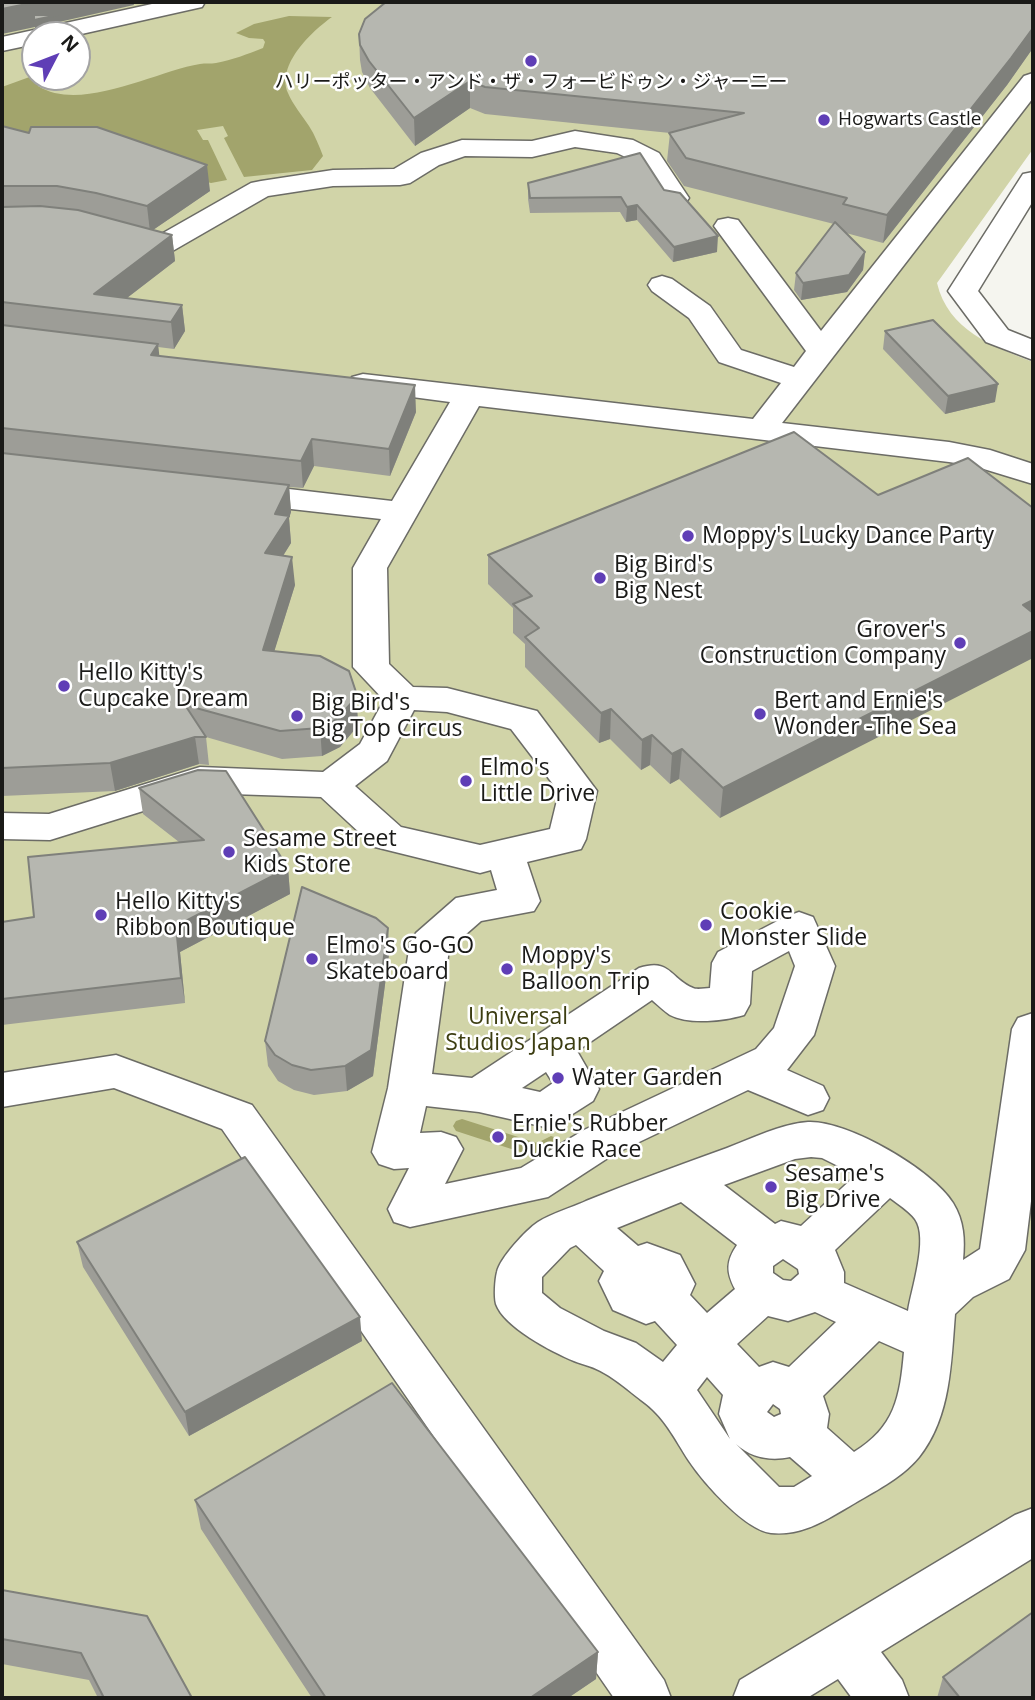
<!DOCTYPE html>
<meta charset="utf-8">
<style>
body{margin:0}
#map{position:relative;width:1035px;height:1700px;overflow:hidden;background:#f5f5ef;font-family:"Open Sans",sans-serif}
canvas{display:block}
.frame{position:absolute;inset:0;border:4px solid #1a1a18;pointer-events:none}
.north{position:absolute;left:21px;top:21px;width:70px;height:70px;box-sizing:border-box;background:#fff;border:2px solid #a3a3a3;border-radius:50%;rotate:48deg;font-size:19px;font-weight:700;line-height:28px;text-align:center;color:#1a1a18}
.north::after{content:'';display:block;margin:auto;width:24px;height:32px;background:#5f3eb6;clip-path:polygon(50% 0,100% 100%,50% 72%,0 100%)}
</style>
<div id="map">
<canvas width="1035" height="1700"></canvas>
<div class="frame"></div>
<div class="north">N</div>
</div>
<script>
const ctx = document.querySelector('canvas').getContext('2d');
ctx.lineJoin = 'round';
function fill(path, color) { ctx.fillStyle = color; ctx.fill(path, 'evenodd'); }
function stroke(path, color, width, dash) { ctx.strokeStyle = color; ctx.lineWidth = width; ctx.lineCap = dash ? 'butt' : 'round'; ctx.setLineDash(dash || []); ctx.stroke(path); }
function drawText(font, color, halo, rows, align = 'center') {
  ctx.font = font + ' "Open Sans","Noto Sans JP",sans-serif'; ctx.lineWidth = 5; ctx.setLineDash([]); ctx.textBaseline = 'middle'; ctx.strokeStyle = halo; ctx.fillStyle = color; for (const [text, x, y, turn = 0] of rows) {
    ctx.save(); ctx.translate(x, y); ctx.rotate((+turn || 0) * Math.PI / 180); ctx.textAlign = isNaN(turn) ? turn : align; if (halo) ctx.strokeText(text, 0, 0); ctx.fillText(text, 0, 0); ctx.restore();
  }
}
const green = new Path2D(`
 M2,2h1031v147l-96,134c11,47 55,63 96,79v1336h-1031zM35,35h42v42h-42z`);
const water = new Path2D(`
 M289,16l43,1c-20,14 -56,48 -44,76 5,12 14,22 21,33 6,9 10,20 14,30l-11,14 -68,7 -20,-39 4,-2 -5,-10 -26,4 6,10h5l19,40 -16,3 -172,-44 -37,-13v-39l33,-12 15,2 -12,9c43,27 118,-15 162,-22 5,-1 11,0 16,-1 16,-3 32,-9 47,-15l2,-6 -2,-3 -14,-1 -13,-5 18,-9z`);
const stream = new Path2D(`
 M462,1119l75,24 14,-7 6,2 3,5 -3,5 -18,10 -83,-27 -3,-5 3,-5z`);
const minor = new Path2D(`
 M161,2h44l-3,5 -125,28h-42v9l-33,7v-14z
 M1033,73v25l-251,325 167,19 41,8 43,14v20l-59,-18 -25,-4 -470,-56 -92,162 2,96 24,23 34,1 90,23 60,80 -11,48 -5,10 -54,13 13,39 -6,10 -53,10 -32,28 -17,125 40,4 167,-110c32,-10 30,10 54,20 4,2 12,0 17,0l2,-25 6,-11 67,-35 14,-5 14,5 22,49 -21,69 -27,35 36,16 6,12 -6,12 -15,5 -60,-25 -134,64 -66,43 -138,30 -16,-5 -6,-13 21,-41 -15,1 -15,-5 -7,-12 16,-64 22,-145 6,-10 40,-35 41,-8 -6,-20 -11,3 -105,-26 -54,-50 -120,-4 -151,47 -48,-1v-26l47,1 151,-47 123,5 37,-28 24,-44 -31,-33v-99l28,-49 -144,-16 -11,-3 -5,-7 5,-7 11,-3 155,18 58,-99 -98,-13 -4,-6 4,-6 11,-3 390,45 28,-36 -62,-21 -30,-44 -37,-27 -4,-6 4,-6 10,-3 10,3 38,27 31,44 53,17 12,-16 -92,-125 4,-6 10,-2 10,2 83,111 203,-255zM414,710l33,2 64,17 48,63 -9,37 -70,16 -79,-18 -46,-41 32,-25zM789,951l6,15 -21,62 -18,21 -172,81 -63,38 -76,16 18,-35 -7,-12 -15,-5 -21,1 6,-27 53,6 66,15 15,-5 33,-21 6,-12 -22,-38 75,-51c6,5 12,11 18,15 19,10 54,6 74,0l6,-11 2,-33zM546,1072l7,11 -13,9 -18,-4z
 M575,131l58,9 26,13 30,45 -4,6 -10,2 -10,-2 -25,-40 -23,-11 -42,-6 -43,10 -67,-1 -26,9 -29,18 -10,2 -67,1 -65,10 -99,57 -10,2 -45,-13 -4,-6 4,-6 10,-2 32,9 95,-54 10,-2 72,-11 61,-1 27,-16 41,-13 70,1z
 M1033,172v29l-55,90 30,39 25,10v20l-47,-18 -38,-51 75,-117z
 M1033,1013v172l-8,65 -16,29 -36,18 -18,17c-4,48 -4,103 -36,143 -18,22 -46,35 -69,49 -26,15 -48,30 -79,27 -26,-3 -68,-51 -82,-72 -15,-23 -24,-44 -48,-61 -12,-9 -24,-20 -37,-27 -9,-6 -20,-8 -30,-12 -22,-9 -70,-34 -78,-57 -2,-8 -1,-24 1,-32 3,-14 29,-42 41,-50 14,-9 33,-14 48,-21 47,-19 94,-36 141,-53 26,-10 54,-24 81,-26 39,-2 125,48 145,81 11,18 12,36 10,57l17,-11 32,-220 6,-11zM811,1157l11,1 34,17 -55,51 -20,-5 -6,3 -51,-39 71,-26zM890,1198c8,6 19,13 25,21 14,19 -4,71 -7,92l-64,-28v-11l-9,-22zM681,1202l56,43c-11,16 -11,27 -2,44l-28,24 -17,-18 5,-11 -15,-29 -33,-12 -9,3 -21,-18zM576,1245l28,26 -5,10 14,29 33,14 9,-3 22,24 -14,17 -27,-19 -32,-12 -44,-23 -18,-15v-16l28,-29zM783,1259l15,10 1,5 -8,7 -8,-1 -10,-7v-7zM815,1312l21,10 -47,45 -16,-5 -14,5 -22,-23 31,-28 20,5zM879,1341l25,11c-4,45 -9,75 -50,100l-27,-24 2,-14 -6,-18zM707,1377l16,18 -4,19 11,25 -33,-49zM773,1404l7,5 1,5 -7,3 -7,-5zM736,1444c15,14 35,17 54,13l22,19 -18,11h-15z
 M116,1055l136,50 412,575 7,18h-57l-392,-569 -108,-41 -112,19v-34z
 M1033,1508v50l-152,94 21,28 7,18h-57l-14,-19 -31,19h-74l7,-18 275,-165z`);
const wall = new Path2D(`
 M1033,2v46l-26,37 -124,158 -37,-10 19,19 -2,18 -16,22 -46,8 -7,-10 2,-17 38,-49 -150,-38 -17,-25 3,-28 -185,-19 -15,-6 -55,38 -45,-58 -8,-16 -2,-12 -1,-26z
 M2,126l208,65 -57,39 19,5 3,26 -48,37 55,7 3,26 -11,18 -16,-2 1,9 257,56 -26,64 -76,-10 -11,22 -14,-1 2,25 -2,6 2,25 -8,13 12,29 -21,66 84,69 -2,8 -16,19 -18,9 -40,3 -76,-22 3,28 -10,-1 -84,27 -113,5z
 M528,183l136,7 53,62 -44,10 -36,-42 -11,2 -6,-10 -90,1 -2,-14z
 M885,331l110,71 -50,12 -62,-65z
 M794,432l-74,386 -41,-39 -9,5 -20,-19 -9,5 -31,-31 -11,4 -74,-76v-23l-12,-11v-25l-25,-24v-29z
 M139,788l149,80 2,26 -110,58 5,51 -183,22v-103l32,-5 145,-75 -36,-28z
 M388,928l1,26 -16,122 -26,15 -33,4 -20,-5 -16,-9 -10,-15 -3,-25z
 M77,1242l285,99 -173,95 -106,-169z
 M195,1500l403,152 -2,27 -28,19h-256l-111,-169z
 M2,1590l190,108h-94l-9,-18 -87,-16z
 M943,1677l90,21h-96z`);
const shadedWall = new Path2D(`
 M36,2h97l1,3 -75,17 2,13h-25l-1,-8 -33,7v-25z
 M1033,28v20l-26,37 -124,158 4,-28z
 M470,81v27l-55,38 -1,-28z
 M207,165l3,26 -60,41 -3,-26z
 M637,205v15l-11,2 1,-15z
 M172,235l3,26 -69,53 -12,-20z
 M718,236l-1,16 -44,10 1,-15z
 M865,252l-2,18 -16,22 -46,8 2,-17z
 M182,305l3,26 -11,18 -3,-27z
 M158,344l3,26 -10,-15z
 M998,384l-3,18 -50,12 3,-18z
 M415,385l1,27 -26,64 -1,-27z
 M312,439l2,27 -11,22 -2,-27z
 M289,485l2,27 -2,6 2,25 -24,38 -2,-28 10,-39z
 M292,557l3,28 -29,93 -3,-28z
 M1033,600v27l-10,-22z
 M1033,631v27l-313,160 3,-30z
 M356,692l2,28 -2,8 -16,19 -18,9 -2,-28z
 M611,709l-1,30 -11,4 2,-30z
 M652,735l-2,30 -9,5 1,-30z
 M195,737l4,27 -84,27 -5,-28z
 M682,749l-3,30 -9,5 2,-30z
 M288,868l2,26 -110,58 5,51 -4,-25 -5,-52z
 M388,928l1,26 -16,122 -26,15 -2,-25z
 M360,1317l2,24 -173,95 -4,-24z
 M598,1652l-2,27 -28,19h-38z`);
const building = new Path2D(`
 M2,2h34l-34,7z
 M386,2h647v26l-22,30 -124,157 -44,-11 4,-6 -161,-40 -17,-25 75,-20 -259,-26 -15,-6 -56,37 -45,-57 -9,-16 -1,-11 6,-15z
 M34,15h24l-24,5z
 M2,126l27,7 2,-6h66l110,38 -60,41 -51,-13 -39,-7h-55z
 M640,153l24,37 16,3 38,43 -44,11 -37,-42 -10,2 -6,-10 -91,1 -2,-15z
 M40,206l38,4 94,25 -78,59 88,11 -11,17 -169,-20v-95z
 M835,222l30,30 -16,23 -46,8 -7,-10z
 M933,320l65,64 -50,12 -63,-65z
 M2,325l156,19 -7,11 264,30 -26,64 -77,-10 -11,22 -299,-33z
 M794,432l84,63 90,-37 65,50v92l-10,5 10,8v18l-310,157 -41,-39 -10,5 -20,-19 -10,5 -31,-31 -10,4 -76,-76 14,-9 -26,-24 19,-8 -44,-41z
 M2,453l287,32 -14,29 14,2 -24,37 27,4 -29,93 57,6 29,15 7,21 -2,8 -17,19 -17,9 -40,3 -95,-26 21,32h-11l-85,26 -108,5z
 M198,770l28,1 62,97 -112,58 5,52 -179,21v-77l32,-5 -6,-60 176,-17 -65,-52z
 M302,887l74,31 12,10 -17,122 -26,16 -34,4 -19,-5 -17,-10 -10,-14z
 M245,1157l115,160 -175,95 -108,-170z
 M392,1383l206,269 -68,46h-204l-131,-198z
 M2,1590l145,26 45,82h-88l-23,-45 -79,-14z
 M1033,1612v86h-73l-17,-21z`);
const markers = [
 [531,61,7,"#5f3eb6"],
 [824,120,7,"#5f3eb6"],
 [688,536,7,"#5f3eb6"],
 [600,578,7,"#5f3eb6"],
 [960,643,7,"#5f3eb6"],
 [64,686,7,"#5f3eb6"],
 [760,714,7,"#5f3eb6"],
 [297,716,7,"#5f3eb6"],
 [466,781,7,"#5f3eb6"],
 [229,852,7,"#5f3eb6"],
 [101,915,7,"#5f3eb6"],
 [706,925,7,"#5f3eb6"],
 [312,959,7,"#5f3eb6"],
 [507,969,7,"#5f3eb6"],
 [558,1078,7,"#5f3eb6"],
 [498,1137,7,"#5f3eb6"],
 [771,1187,7,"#5f3eb6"]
];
const farPoinames = [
 ["ハリーポッター・アンド・ザ・フォービドゥン・ジャーニー",531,83],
 ["Hogwarts Castle",838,120,"left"]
];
const poiNames = [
 ["Moppy's Lucky Dance Party",702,536],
 ["Big Bird's",614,565],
 ["Big Nest",614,591],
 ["Grover's",946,630,"right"],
 ["Construction Company",946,656,"right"],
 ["Hello Kitty's",78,673],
 ["Cupcake Dream",78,699],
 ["Bert and Ernie's",774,701],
 ["Wonder -The Sea",774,727],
 ["Big Bird's",311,703],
 ["Big Top Circus",311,729],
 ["Elmo's",480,768],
 ["Little Drive",480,794],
 ["Sesame Street",243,839],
 ["Kids Store",243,865],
 ["Hello Kitty's",115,902],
 ["Ribbon Boutique",115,928],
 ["Cookie",720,912],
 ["Monster Slide",720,938],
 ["Elmo's Go-GO",326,946],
 ["Skateboard",326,972],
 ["Moppy's",521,956],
 ["Balloon Trip",521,982],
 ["Water Garden",572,1078],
 ["Ernie's Rubber",512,1124],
 ["Duckie Race",512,1150],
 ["Sesame's",785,1174],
 ["Big Drive",785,1200]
];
const parkNames = [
 ["Universal",518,1017],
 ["Studios Japan",518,1043]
];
fill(green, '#d1d4a8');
fill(water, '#a2a46c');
fill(stream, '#a2a46c');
stroke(minor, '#6c6c66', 3);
fill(minor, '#fff');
fill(wall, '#9d9d97');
fill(shadedWall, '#7f807b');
fill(building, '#b6b7b0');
stroke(building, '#7f807b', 2);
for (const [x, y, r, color] of markers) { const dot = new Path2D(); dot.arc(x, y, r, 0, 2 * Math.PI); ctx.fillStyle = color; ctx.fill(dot); stroke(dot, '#fff', 2.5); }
drawText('19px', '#1a1a18', '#fff', farPoinames);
drawText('23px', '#1a1a18', '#fff', poiNames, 'left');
drawText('23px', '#3c3d11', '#fff', parkNames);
</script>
